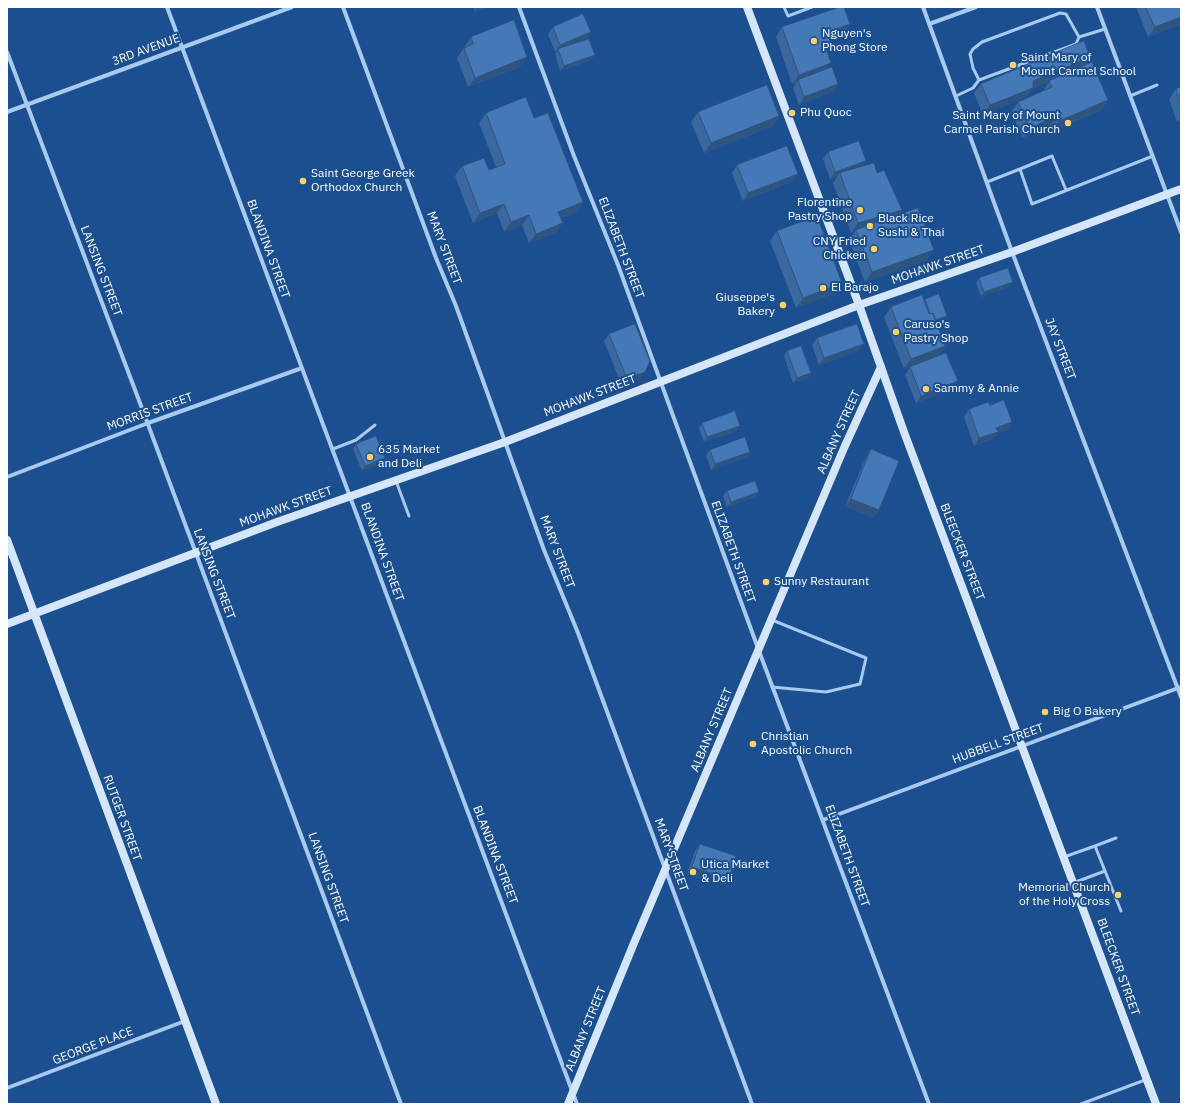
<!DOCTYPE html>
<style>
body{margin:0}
#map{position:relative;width:1188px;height:1111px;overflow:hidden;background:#1b4f8f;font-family:"IBM Plex Sans",sans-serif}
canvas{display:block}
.frame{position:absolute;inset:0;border:8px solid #fff;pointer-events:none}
</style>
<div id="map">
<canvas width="1188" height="1111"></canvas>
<div class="frame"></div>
</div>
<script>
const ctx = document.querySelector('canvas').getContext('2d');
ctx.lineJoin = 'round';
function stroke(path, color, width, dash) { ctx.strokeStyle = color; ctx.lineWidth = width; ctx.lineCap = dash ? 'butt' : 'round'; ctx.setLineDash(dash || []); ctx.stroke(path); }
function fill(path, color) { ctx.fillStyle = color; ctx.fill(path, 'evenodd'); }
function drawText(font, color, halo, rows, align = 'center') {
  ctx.font = font + ' "IBM Plex Sans",sans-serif'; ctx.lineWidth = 4; ctx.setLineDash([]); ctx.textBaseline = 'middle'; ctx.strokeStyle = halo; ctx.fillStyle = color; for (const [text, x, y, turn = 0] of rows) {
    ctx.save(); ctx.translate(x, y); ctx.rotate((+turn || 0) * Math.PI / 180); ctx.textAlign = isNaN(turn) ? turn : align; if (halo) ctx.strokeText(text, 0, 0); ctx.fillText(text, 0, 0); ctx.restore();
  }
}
const lane = new Path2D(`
 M784,7l4,9 24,-9
 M979,80l-6,-12 -3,-14 3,-5 9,-7 78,-29 6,1 13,23
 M956,96l17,-8 6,-8 97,-36 3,-7 26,-8
 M1130,96l27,-11
 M987,182l33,-13
 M1066,190l-14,-34 -32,13 12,35 121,-48
 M333,449l23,-9 19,-15
 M396,481l13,35
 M772,620l94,38 -6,26 -34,8 -54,-5
 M1095,846l21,-8
 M1064,857l31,-11 26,65
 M1073,883l32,-12
 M1081,1104l64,-24`);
const street = new Path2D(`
 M167,7l410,1097
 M343,7l93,251 20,48 88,244 34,83 174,471
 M519,7l55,149 44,109 141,386 170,453
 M923,7l89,245 169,445
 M1097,7l84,225
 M929,24l47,-17
 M7,52l136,359 258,693
 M7,112l285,-105
 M7,477l141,-54 154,-55
 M823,820l358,-133
 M7,1088l178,-67`);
const secondary = new Path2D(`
 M747,7l112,298 45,127 252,672
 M7,540l209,564
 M7,624l270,-102 228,-80 354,-137 153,-53 169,-63
 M568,1104l66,-161 210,-495 37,-81`);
const wall = new Path2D(`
 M474,7h15l-14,5z
 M1136,7h45v17l-33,13z
 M850,24l-7,10 -14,4 2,5 -4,7v19l6,22 -34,14 -6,-17 3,-5 -4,1 -16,-47 6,-10z
 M553,27l38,5 -5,7 -8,3 13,18 -31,11 -5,-17 2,-2h-2l-7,-18z
 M471,37l49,30 -52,20 -11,-29z
 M1090,57l-5,9 17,44 -50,21 -2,-5 -27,12 -12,-26 7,-10 25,-11 6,-9 -17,7 -6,8 -43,18 -9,-22 7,-9z
 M1181,87v35h-4l-8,-23 7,-10z
 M698,112l81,4 -6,10 -69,27 -13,-31z
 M486,113l48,5 49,84 -7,10 -15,6 -5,15 -27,10 -7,-18 -18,7 -7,-19 -24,10 -18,-47 7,-10 27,4 7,-3 -17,-44z
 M828,152l49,21 25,37 -4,5 29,45 -62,22 -16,-42 6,-8 -4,1 -18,-50 4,-6 -7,2 -7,-20z
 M737,165l56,16 -50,20 -11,-28z
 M777,231l58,62 -39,15 -26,-67z
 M979,278l34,4 -4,5 -28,10 -5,-14z
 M925,299l22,17 -4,5 -6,2 8,23 -7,10 -34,13 -20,-52 7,-10 33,-7z
 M609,334l31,45 -18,7 -18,-45z
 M817,338l42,13 -40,14 -7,-20z
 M787,351l24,22 -3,5 -15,5 -9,-27z
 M910,367l42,22 -36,14 -11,-28z
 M990,405l22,17 -5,8 -10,3 -4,6 -19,7 -10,-29 5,-8z
 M702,423l35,8 -33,11 -5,-14z
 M356,444l25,19 -19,8 -9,-22z
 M871,449l8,61 -6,8 -28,-12 21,-49z
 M710,450l37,7 -36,13 -5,-15z
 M727,491l28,6 -28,10 -4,-11z
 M700,844l24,42 -37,-12 8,-23z`);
const shadedWall = new Path2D(`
 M484,7h5l-14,5 2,-3z
 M1181,17v7l-33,13 7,-10z
 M850,24l-7,10 -23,8 7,-10z
 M591,32l-5,7 -27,12 -1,-2 -1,3h-2l5,-7z
 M831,43l-7,10 1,-7z
 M595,55l-4,5 -31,11 4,-5z
 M527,57l-7,10 -52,20 7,-9z
 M1090,57l-6,10 -52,22 -6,8 -43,18 7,-10 43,-24z
 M831,63l-7,10 -26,7 -2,3 -4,1 7,-9z
 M838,84l-5,7 -34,14 5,-8z
 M1108,100l-6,10 -50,21 7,-10z
 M779,116l-6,10 -69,27 7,-10z
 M1057,116l-7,10 -27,12 7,-10z
 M1181,117v5h-4z
 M866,161l-5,8 -21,4 -3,4 -7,2 5,-7z
 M798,174l-5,7 -50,20 5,-8z
 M583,202l-7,10 -25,10 7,-10z
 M504,204l-7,9 -24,10 7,-10z
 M902,210l-7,10 -39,10 -1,2 -4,1 7,-10z
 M529,215l-7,10 -18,7 7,-10z
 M563,223l-7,10 -27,10 7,-9z
 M934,250l-7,10 -62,22 7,-10z
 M1013,282l-4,5 -28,10 3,-5z
 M842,283l-7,10 -39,15 7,-10z
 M947,316l-4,5 -14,5 4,-5z
 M864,344l-5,7 -40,14 5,-7z
 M945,346l-7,10 -34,13 7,-10z
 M645,372l-5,7 -18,7 5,-7z
 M811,373l-3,5 -15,5 4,-5z
 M958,381l-6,8 -36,14 5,-7z
 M1012,422l-5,8 -10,3 -4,6 -19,7 5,-8 17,-10z
 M740,426l-3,5 -33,11 3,-5z
 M750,452l-3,5 -36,13 4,-6z
 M385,458l-4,5 -19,8 3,-5z
 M759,492l-4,5 -28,10 4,-5z
 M851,499l28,11 -6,8 -28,-12z
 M692,867l37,12 -5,7 -37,-12z`);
const building = new Path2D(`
 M476,7h8l-7,2z
 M840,7h4l6,17 -23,8 4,11 -6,3 6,17 -32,12 -17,-48z
 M1146,7h35v10l-26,10z
 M583,14l8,18 -31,13 -7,-18z
 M514,20l13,37 -52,21 -11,-30 9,-4 -2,-7z
 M589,39l6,16 -31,11 -6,-17z
 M1084,41l6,16 -57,24v7l-43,17 -9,-21z
 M1092,62l16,38 -49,21 -2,-5 -27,12 -12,-26 34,-15 -3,-6z
 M832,67l6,17 -34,13 -6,-17z
 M767,85l12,31 -68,27 -13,-31z
 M1181,87v17l-5,-15z
 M526,97l8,21 14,-5 35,89 -25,10 5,11 -27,11 -7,-19 -18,7 -7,-18 -24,9 -18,-47 22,-8 5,12 16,-6 -19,-51z
 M859,141l7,20 -31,11 -7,-20z
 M787,146l11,28 -50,19 -11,-28z
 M874,163l3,10 7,-3 18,40 -44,13 -18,-50z
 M918,208l16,42 -62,22 -16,-42z
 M817,216l25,67 -39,15 -26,-67z
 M1008,268l5,14 -29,10 -5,-14z
 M939,294l8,22 -12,4 -2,-7 -3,1 -5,-15z
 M922,295l7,19 4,-1 12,33 -34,13 -20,-52z
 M635,324l15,37 -5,11 -18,7 -18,-45z
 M857,324l7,20 -40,14 -7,-20z
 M801,346l10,27 -14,5 -10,-27z
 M946,353l12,28 -37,15 -11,-29z
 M1004,400l8,22 -16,6 2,4 -19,6 -10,-29 19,-7 2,3z
 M735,411l5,15 -33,11 -5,-14z
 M376,436l9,22 -20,8 -9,-22z
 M745,437l5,15 -35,12 -5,-14z
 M871,449l28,12 -20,49 -28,-11z
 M755,481l4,11 -28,10 -4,-11z
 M700,844l36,12 -7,23 -37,-12z`);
const markers = [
 [814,41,4,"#ffd166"],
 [1013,65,4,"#ffd166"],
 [792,113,4,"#ffd166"],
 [1068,123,4,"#ffd166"],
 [303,181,4,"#ffd166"],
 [860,210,4,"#ffd166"],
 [870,226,4,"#ffd166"],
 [874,249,4,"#ffd166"],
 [823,288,4,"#ffd166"],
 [783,305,4,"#ffd166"],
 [896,332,4,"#ffd166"],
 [926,389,4,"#ffd166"],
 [370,457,4,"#ffd166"],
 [766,582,4,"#ffd166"],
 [1045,712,4,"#ffd166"],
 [753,744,4,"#ffd166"],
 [693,872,4,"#ffd166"],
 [1118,895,4,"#ffd166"]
];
const poiNames = [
 ["Nguyen's",822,34],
 ["Phong Store",822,48],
 ["Saint Mary of",1021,58],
 ["Mount Carmel School",1021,72],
 ["Phu Quoc",800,113],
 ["Saint Mary of Mount",1060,116,"right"],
 ["Carmel Parish Church",1060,130,"right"],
 ["Saint George Greek",311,174],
 ["Orthodox Church",311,188],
 ["Florentine",852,203,"right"],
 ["Pastry Shop",852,217,"right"],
 ["Black Rice",878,219],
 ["Sushi & Thai",878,233],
 ["CNY Fried",866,242,"right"],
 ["Chicken",866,256,"right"],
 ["El Barajo",831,288],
 ["Giuseppe's",775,298,"right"],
 ["Bakery",775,312,"right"],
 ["Caruso's",904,325],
 ["Pastry Shop",904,339],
 ["Sammy & Annie",934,389],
 ["635 Market",378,450],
 ["and Deli",378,464],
 ["Sunny Restaurant",774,582],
 ["Big O Bakery",1053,712],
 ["Christian",761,737],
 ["Apostolic Church",761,751],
 ["Utica Market",701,865],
 ["& Deli",701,879],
 ["Memorial Church",1110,888,"right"],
 ["of the Holy Cross",1110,902,"right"]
];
const streetNames = [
 ["3RD AVENUE",146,50,-20],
 ["MARY STREET",444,248,69],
 ["ELIZABETH STREET",621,248,69],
 ["BLANDINA STREET",268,249,70],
 ["MOHAWK STREET",938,265,-19],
 ["LANSING STREET",101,271,69],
 ["JAY STREET",1060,349,69],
 ["MOHAWK STREET",590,396,-21],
 ["MORRIS STREET",150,412,-20],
 ["ALBANY STREET",839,432,-66],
 ["MOHAWK STREET",286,507,-20],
 ["BLANDINA STREET",382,552,70],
 ["MARY STREET",557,552,69],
 ["ELIZABETH STREET",733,552,70],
 ["BLEECKER STREET",962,552,69],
 ["LANSING STREET",214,574,69],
 ["ALBANY STREET",712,730,-67],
 ["HUBBELL STREET",998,744,-20],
 ["RUTGER STREET",122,818,70],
 ["BLANDINA STREET",495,855,69],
 ["MARY STREET",671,855,70],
 ["ELIZABETH STREET",847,856,70],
 ["LANSING STREET",328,878,70],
 ["BLEECKER STREET",1118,967,70],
 ["ALBANY STREET",586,1029,-68],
 ["GEORGE PLACE",93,1046,-21]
];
stroke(lane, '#a9c9ee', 3);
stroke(street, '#a9c9ee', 4);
stroke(secondary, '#d6e6fa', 8);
fill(wall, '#3a679d');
fill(shadedWall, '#305480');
fill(building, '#4478b7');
stroke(building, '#305480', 1);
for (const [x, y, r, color] of markers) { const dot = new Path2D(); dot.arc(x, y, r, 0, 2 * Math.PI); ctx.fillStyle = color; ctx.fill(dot); stroke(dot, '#1b4f8f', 1.5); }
drawText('12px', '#fff', '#1b4f8f', poiNames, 'left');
drawText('12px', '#fff', '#1b4f8f', streetNames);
</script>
